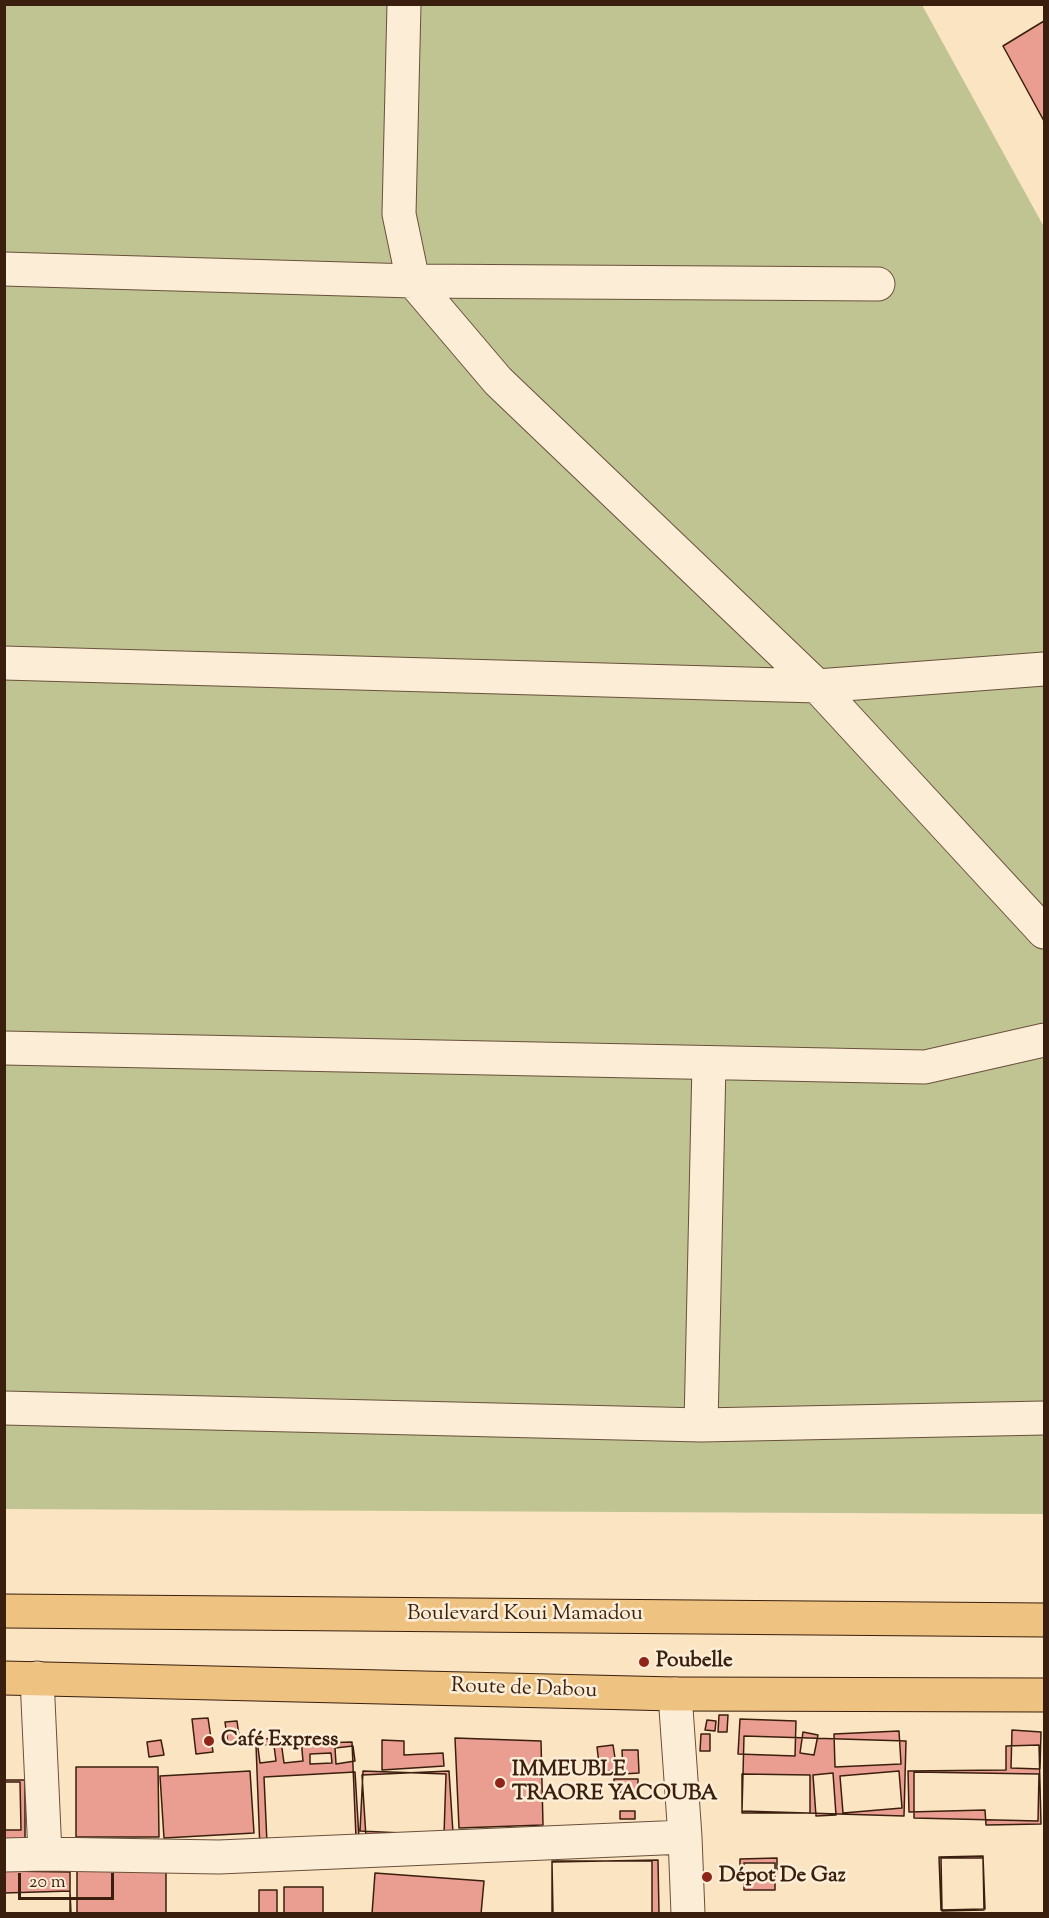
<!DOCTYPE html>
<meta charset="utf-8">
<style>
body{margin:0}
#map{position:relative;width:1049px;height:1918px;overflow:hidden;background:#fbe4c1;font-family:"Sorts Mill Goudy",serif}
canvas{display:block}
.frame{position:absolute;inset:0;border:6px solid #3a1f0e;pointer-events:none}
.scale{position:absolute;left:18px;top:1873px;width:96px;height:27px;box-sizing:border-box;border:3px solid #3a1f0e;border-top:0;padding-left:8px;font-size:18px;line-height:21px;white-space:nowrap;color:#3a1f0e;-webkit-text-stroke:4px #fcedd7;paint-order:stroke}
</style>
<div id="map">
<canvas width="1049" height="1918"></canvas>
<div class="frame"></div>
<div class="scale">20 m</div>
</div>
<script>
const ctx = document.querySelector('canvas').getContext('2d');
ctx.lineJoin = 'round';
function fill(path, color) { ctx.fillStyle = color; ctx.fill(path, 'evenodd'); }
function stroke(path, color, width, dash) { ctx.strokeStyle = color; ctx.lineWidth = width; ctx.lineCap = dash ? 'butt' : 'round'; ctx.setLineDash(dash || []); ctx.stroke(path); }
function drawText(font, color, halo, rows, align = 'center') {
  ctx.font = font + ' "Sorts Mill Goudy",serif'; ctx.lineWidth = 5; ctx.setLineDash([]); ctx.textBaseline = 'middle'; ctx.strokeStyle = halo; ctx.fillStyle = color; for (const [text, x, y, turn = 0] of rows) {
    ctx.save(); ctx.translate(x, y); ctx.rotate((+turn || 0) * Math.PI / 180); ctx.textAlign = isNaN(turn) ? turn : align; if (halo) ctx.strokeText(text, 0, 0); ctx.fillText(text, 0, 0); ctx.restore();
  }
}
const green = new Path2D(`
 M5,5h917l122,222v1287l-1039,-5z`);
const building = new Path2D(`
 M1044,21v100l-41,-75z
 M719,1715h9l-1,17h-9z
 M208,1718l5,34 -17,2 -4,-35z
 M740,1719l56,2 -1,35 -57,-2z
 M707,1720l9,1 -1,10 -10,-1z
 M237,1721l3,22 -12,1 -3,-22z
 M1012,1730l29,2 -1,37 -29,-1z
 M899,1731l2,33 -66,3 -1,-33z
 M803,1732l15,3 -4,20 -14,-2z
 M701,1734h9v17h-10z
 M744,1736l162,5 -2,75 -162,-5z
 M273,1738l3,23 -16,2 -3,-23z
 M455,1738l86,3 2,84 -84,3z
 M301,1739l2,22 -19,2 -3,-22z
 M161,1740l3,15 -15,2 -2,-15z
 M382,1740l22,1v14l39,-2 1,13 -62,4z
 M352,1742l4,96 -96,12 -4,-105z
 M613,1745l4,26 -17,1 -3,-25z
 M1039,1745l2,79 -55,1 -1,-15 -76,2 -1,-41 98,-1v-24z
 M353,1746l2,15 -19,3 -1,-16z
 M622,1750h16l1,23 -16,1z
 M331,1753l1,10 -22,1v-10z
 M76,1767h82l1,70h-83z
 M250,1771l4,62 -90,5 -4,-62z
 M363,1771l83,3 -2,61 -84,-4z
 M449,1771l4,62 -87,4 -4,-62z
 M899,1771l3,37 -59,5 -3,-37z
 M355,1772l4,66 -92,5 -3,-66z
 M914,1772l125,2 -1,47 -124,-3z
 M833,1773l3,42 -20,1 -3,-41z
 M742,1774l68,1v38h-68z
 M614,1779h24v13h-24z
 M4,1780h21v68l-21,-1z
 M4,1782h16l1,48h-17z
 M620,1811h15v8h-15z
 M983,1856l2,53 -44,1 -2,-53z
 M777,1858v15l-37,1v-15z
 M941,1858h42l1,52 -42,1z
 M658,1860l1,54h-106l-1,-52z
 M552,1861h100v53h-100z
 M744,1863h31v27h-31z
 M77,1869h89v45h-89z
 M4,1871l66,1v42h-66z
 M375,1873l109,8 -3,33h-109z
 M284,1887h39v27h-39z
 M259,1890h18v24h-18z
 M70,1891l1,23h-67v-21z`);
const minor = new Path2D(`
 M404,4l-5,210 14,67 85,100 319,305 227,246
 M4,269l409,12 465,3
 M4,663l813,23 227,-17
 M4,1048l921,19 119,-27
 M4,1408l697,17 343,-7
 M701,1425l8,-362
 M37,1678l8,176
 M675,1694l10,143 3,77
 M4,1855l41,-1 174,3 466,-20`);
const major = new Path2D(`
 M4,1611l1040,9
 M4,1678l671,16 369,1`);
const markers = [
 [644,1662,6,"#8f2418"],
 [209,1741,6,"#8f2418"],
 [500,1783,6,"#8f2418"],
 [707,1877,6,"#8f2418"]
];
const streetNames = [
 ["Boulevard Koui Mamadou",525,1615],
 ["Route de Dabou",524,1690,2]
];
const poiNames = [
 ["Poubelle",656,1662],
 ["Café Express",221,1741],
 ["IMMEUBLE",512,1771],
 ["TRAORE YACOUBA",512,1795],
 ["Dépot De Gaz",719,1877]
];
fill(green, '#bfc492');
fill(building, '#ea9e91');
stroke(building, '#3a1f0e', 1.5);
stroke(minor, '#6a503b', 35);
stroke(major, '#3a1f0e', 35);
stroke(minor, '#fcedd7', 33);
stroke(major, '#eec280', 33);
for (const [x, y, r, color] of markers) { const dot = new Path2D(); dot.arc(x, y, r, 0, 2 * Math.PI); ctx.fillStyle = color; ctx.fill(dot); stroke(dot, '#fcedd7', 2); }
drawText('21px', '#3a1f0e', '#fcedd7', streetNames);
drawText('bold 21px', '#3a1f0e', '#fcedd7', poiNames, 'left');
</script>
